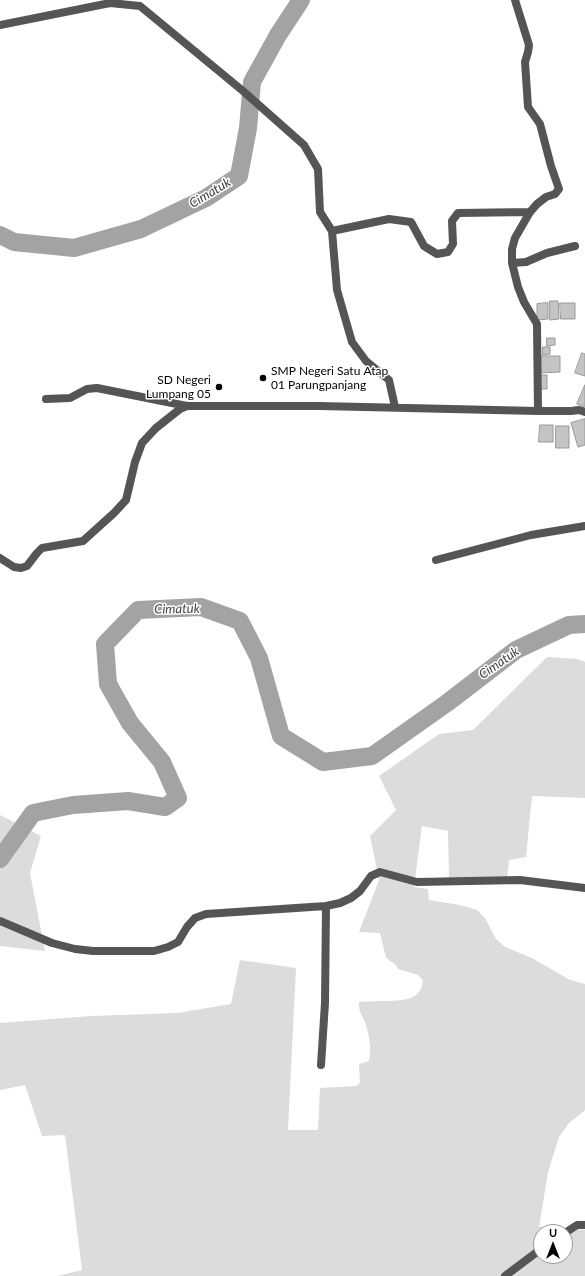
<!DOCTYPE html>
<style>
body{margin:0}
#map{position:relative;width:585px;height:1276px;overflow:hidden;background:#fff;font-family:Lato,sans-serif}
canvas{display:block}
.north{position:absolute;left:533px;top:1224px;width:40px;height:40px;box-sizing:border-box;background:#fff;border:1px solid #999;border-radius:50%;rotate:0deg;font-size:11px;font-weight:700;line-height:16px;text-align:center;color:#000}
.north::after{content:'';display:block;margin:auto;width:14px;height:18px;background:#000;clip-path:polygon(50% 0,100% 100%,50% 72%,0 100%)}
</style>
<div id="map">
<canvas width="585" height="1276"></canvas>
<div class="north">U</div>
</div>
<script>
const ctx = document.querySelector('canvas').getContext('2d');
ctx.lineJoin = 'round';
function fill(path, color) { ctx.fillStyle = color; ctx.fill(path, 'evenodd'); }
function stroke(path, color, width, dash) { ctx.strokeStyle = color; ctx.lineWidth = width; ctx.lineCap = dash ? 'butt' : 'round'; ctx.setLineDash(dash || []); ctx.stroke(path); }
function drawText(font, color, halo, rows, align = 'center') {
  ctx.font = font + ' Lato,sans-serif'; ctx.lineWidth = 3; ctx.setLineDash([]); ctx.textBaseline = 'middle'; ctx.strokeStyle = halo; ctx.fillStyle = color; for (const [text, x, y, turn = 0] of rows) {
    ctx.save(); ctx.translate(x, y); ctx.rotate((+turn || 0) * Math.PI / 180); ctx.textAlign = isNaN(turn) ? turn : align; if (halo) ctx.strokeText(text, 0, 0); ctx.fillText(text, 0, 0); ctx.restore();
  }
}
const green = new Path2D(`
 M547,657l30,2 8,3v136l-53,-2 -6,61 -17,3 -2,20 -58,-1 -1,-48 -26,-5 -8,61 14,2 1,11 31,5 17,5 8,8 11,21 9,8 27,11 38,22 15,4v126l-16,13 -10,14 -11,35 -9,55 46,3v46h-527l24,-6 -17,-135 -23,1 -17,-51 -25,5v-67l91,-7 86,-3 54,-9 9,-44 56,8 -8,162h30l2,-42 36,-2 4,-3 -1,-19 10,-3c2,-10 1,-22 -2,-32 -2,-11 -9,-15 -8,-27 10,-1 19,-1 28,-1 17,-1 34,0 36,-21l-5,-5 -20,-6 -2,-4 -10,-7 -6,-25 -21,-1 20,-52 -9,-44 26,-26 -17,-34 60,-42 34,-4zM541,1232h24v24h-24z
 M0,815l41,21 -11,37 15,78 -45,-5z`);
const river = new Path2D(`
 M0,235l14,7 60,6 67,-19 65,-31 33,-22 9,-48 4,-46 26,-47 23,-35
 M0,859l33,-46 40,-8 55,-4 37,6 13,-9 -16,-36 -32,-39 -22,-39 -3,-40 33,-34 63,-3 39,14 19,37 22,78 42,26 49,-6 75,-53 69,-53 53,-25 16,-1`);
const building = new Path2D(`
 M550,301h8l1,18 -9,1z
 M548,303v16l-11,1v-16z
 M560,303h15v16h-14z
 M547,338h8v7l-8,1z
 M543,347h7v7l-7,1z
 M582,353l3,1v22l-10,-3z
 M540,356h20v16l-20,1z
 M541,375h6v14h-6z
 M585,385v22l-8,-3z
 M585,419v26l-7,2 -7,-24z
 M540,425h13v17h-14z
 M556,426h13v22h-13z`);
const minor = new Path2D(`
 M515,0l14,45 -1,7 -3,10 3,45 12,17 11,42 8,23 -4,5 -9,3 -9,7 -7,8 -15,26 -3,11v14l6,24 6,15 13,22 1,87
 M0,25l110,-22 30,3 103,85 61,54 14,24 2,43 12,19 5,59 15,52 14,19 23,19 6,27
 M332,231l57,-12 22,3 13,24 13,8 11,-2 5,-8 -1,-23 6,-8 72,-1
 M512,263l14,-1 21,-9 28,-7
 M46,399l24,-1 17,-9 10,-1 90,18h133l218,5h33l8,-1 6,2
 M0,558l14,9 7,1 6,-2 10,-13 5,-5 41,-7 31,-28 12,-13 9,-38 7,-19 14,-15 24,-19 7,-3
 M436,560l95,-25 54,-9
 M0,921l52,22 23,6 18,2h61l14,-4 10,-5 9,-15 8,-9 11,-4 120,-8 14,-3 11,-5 9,-7 11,-15 9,-4 37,10 103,-2 65,8
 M321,1065l4,-62 1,-97
 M565,1233l12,-8h8
 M505,1276l36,-27`);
const markers = [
 [263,378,4,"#000"],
 [219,387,4,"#000"]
];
const poiNames = [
 ["SMP Negeri Satu Atap",271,371],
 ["01 Parungpanjang",271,385],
 ["SD Negeri",211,380,"right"],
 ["Lumpang 05",211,394,"right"]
];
const waterNames = [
 ["Cimatuk",210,193,-31],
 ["Cimatuk",177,609,-1],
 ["Cimatuk",499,663,-35]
];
fill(green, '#dcdcdc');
stroke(river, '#a3a3a3', 18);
fill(building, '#c4c4c4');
stroke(building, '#999', 1);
stroke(minor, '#555', 8);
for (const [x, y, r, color] of markers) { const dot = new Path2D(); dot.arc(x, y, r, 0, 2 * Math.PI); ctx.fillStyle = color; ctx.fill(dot); stroke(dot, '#fff', 1.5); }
drawText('12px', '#000', '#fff', poiNames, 'left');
drawText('italic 13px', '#444', '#fff', waterNames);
</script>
